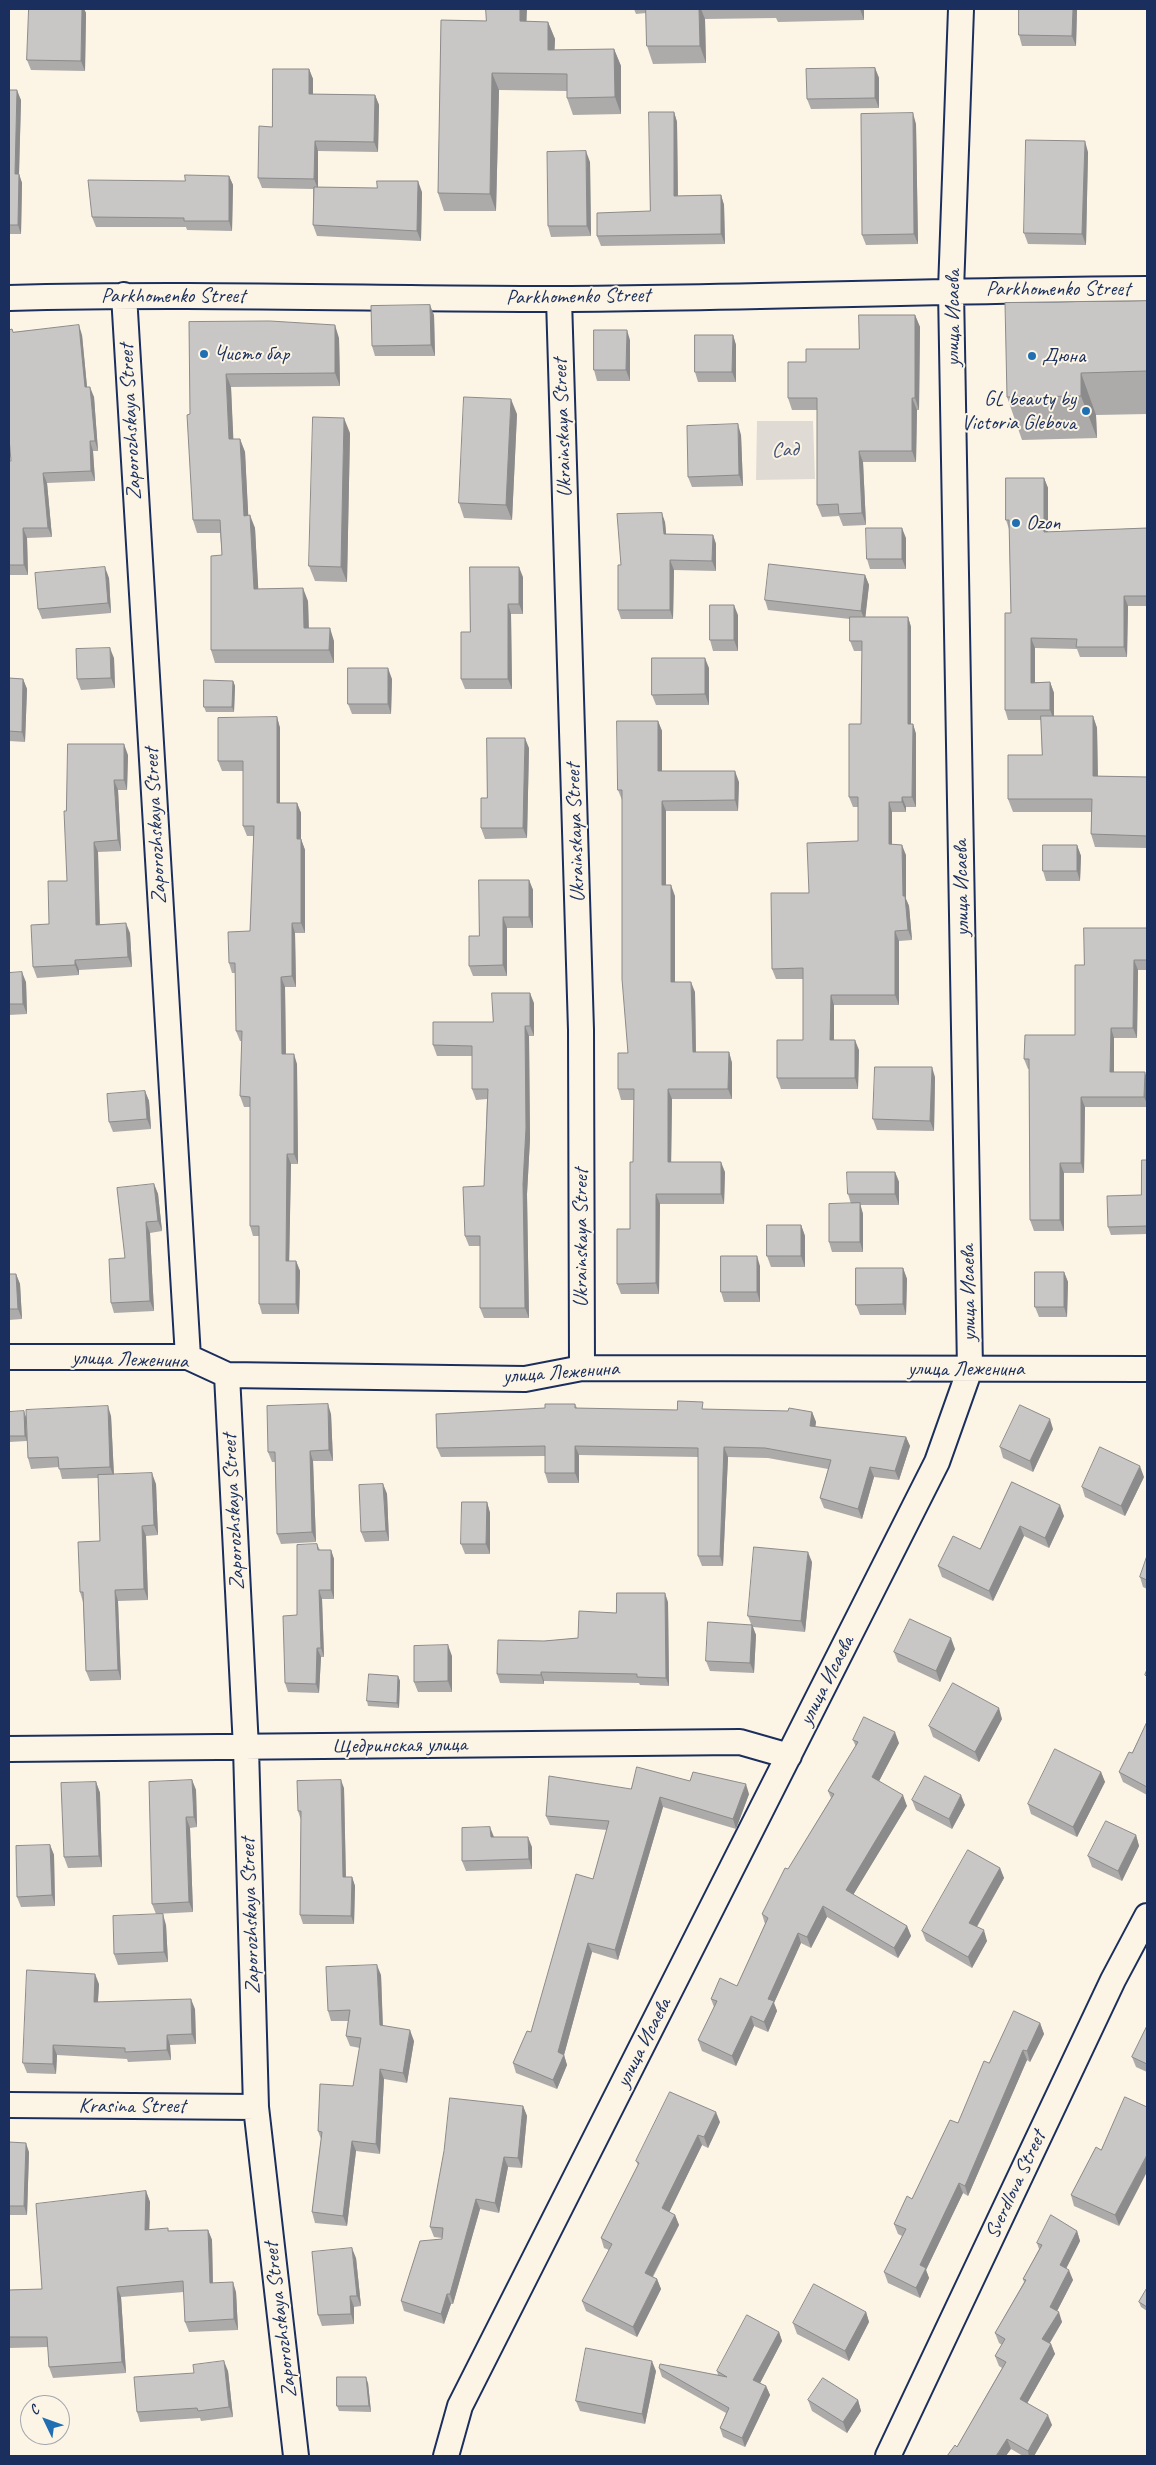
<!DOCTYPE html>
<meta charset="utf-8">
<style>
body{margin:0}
#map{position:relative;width:1156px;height:2465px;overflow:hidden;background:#fcf5e5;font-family:Caveat,sans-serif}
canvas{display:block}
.frame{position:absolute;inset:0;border:10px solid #1b2f5e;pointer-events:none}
.north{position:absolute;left:20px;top:2395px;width:50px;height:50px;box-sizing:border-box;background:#fcf5e5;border:1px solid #a2a6af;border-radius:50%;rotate:312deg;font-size:14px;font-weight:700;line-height:20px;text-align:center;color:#1b2f5e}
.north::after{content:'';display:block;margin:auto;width:18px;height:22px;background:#1f6fb2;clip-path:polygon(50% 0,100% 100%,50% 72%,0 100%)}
</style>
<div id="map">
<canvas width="1156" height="2465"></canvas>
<div class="frame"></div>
<div class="north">С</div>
</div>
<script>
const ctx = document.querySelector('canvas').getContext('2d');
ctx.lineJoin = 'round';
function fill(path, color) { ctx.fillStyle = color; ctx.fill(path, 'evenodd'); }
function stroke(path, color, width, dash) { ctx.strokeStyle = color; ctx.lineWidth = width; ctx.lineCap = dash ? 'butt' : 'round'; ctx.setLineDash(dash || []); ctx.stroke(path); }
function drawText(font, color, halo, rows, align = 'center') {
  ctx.font = font + ' Caveat,sans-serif'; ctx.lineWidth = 4; ctx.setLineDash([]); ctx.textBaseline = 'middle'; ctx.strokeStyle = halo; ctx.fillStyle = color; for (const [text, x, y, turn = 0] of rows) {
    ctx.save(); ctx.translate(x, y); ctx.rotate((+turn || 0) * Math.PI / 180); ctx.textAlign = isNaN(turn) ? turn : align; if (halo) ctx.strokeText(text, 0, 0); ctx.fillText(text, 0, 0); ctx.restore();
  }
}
const green = new Path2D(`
 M757,421h56l2,58 -59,1z`);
const street = new Path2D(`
 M124,295l64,1062
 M9,298c183,-5 366,1 549,1 196,-1 393,-9 589,-10
 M559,299l22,731 1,338
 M9,1357h179l39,18 298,4 57,-11 565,1
 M227,1375l19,373 10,359 40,349
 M9,1749l731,-7 49,14
 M9,2105l247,2
 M446,2456l14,-50 477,-944 33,-93 -19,-1079 10,-281
 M888,2456l225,-476 34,-64`);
const wall = new Path2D(`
 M29,9h55l2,4 -1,58 -54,-1 -4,-10z
 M634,9h230v11l-86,2 -2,-4 -71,1 1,44 -53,1 -6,-18 -1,-33 -10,1z
 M1019,9h58l-1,37h-54l-3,-11z
 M441,20l107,2 7,17 -1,11 60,-1 7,17v48l-48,1 -6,-17v-7l-68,-1 -3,121h-52l-6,-18z
 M875,68l4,10v30l-68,1 -4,-10z
 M309,69l4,10v15l62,1 4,10 -1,47 -60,-1v36l104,5 -1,49 -104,-5 -4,-11v-36l-51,-1 -4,-10 14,-51z
 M9,90l12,10 -2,74 3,9 -1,51h-12z
 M674,112l3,10 1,74 43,-1 3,10 1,39 -124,2 -4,-10 53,-25z
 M916,124l2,120 -52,1 -4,-10z
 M1088,152l-2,93 -58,-1 -4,-11z
 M590,162l1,74 -40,1 -3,-11z
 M229,176l4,9 -1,46 -45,-1 -1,-3h-90l-4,-10z
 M1147,301v113l-51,1 1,23 -75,2 -15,-43z
 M434,315l1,41h-60l-3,-10z
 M915,315l5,12 -1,83h-2l-1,52h-53l3,63 -23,1 -4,-10 -17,1 -5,-12v-95h-25l-4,-12 18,-36 53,-13z
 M189,322l150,16 1,48 -109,1 2,52h7l5,13 3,63 7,13 3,61 50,12 1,27 25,13v22h-119l-4,-13 11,-95 -2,-22h-23l-4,-13z
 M12,329l1,3 69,3 5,52 7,10 4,54h-5l2,30 -48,2 5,54 -25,1 1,37h-19v-114h2z
 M733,335l3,10v37h-38l-3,-10z
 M630,340v41h-33l-3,-11z
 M517,414l-5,106 -48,-2 -5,-15z
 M350,433l-3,149 -32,-1 -6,-15z
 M741,435l2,51 -51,1 -4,-10z
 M1044,478l4,10v44l99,-4v78h-19l-1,51h-47l-3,-8 -42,-1v34h15l4,11v23h39l4,12 1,48 49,1v71l-52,-1 -4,-13v-22h-78l-5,-13 34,-44 -1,-35h-33l-3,-10 6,-97 -2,-84 -3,-9z
 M665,522l1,12 47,1 3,9v27l-42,-1 -1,49h-52l-3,-9 3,-45z
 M906,538v31h-36l-3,-10z
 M865,575l4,10 -4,32h43l3,10v97h2l3,10v73h-10v5h-14v32l14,11v44l3,7 3,34 -13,1v64h-65v35l25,10 -1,39h-77l-4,-11 26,-38v-61h-27l-4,-10 37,-76 49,-52v-34h-5l-4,-10 12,-73 1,-73h-8l-4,-10v-22l-82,-9 -3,-10z
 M523,577v37h-12l1,75h-47l-4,-10 9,-47z
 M109,578l2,35 -69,6 -4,-10z
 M738,615v36h-25l-3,-11z
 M114,658l1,30 -34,2 -4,-11z
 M709,668v37h-53l-4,-10z
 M9,678l14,1 4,10 -2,53 -16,-1z
 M392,679l-1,35h-39l-4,-10z
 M233,681l2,5 -1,26h-28l-2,-5z
 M277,717l3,11v75h17l4,10v26l4,11v83h-10l1,54h-11l1,67 11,10 1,100h-7l-2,97h7l4,10 -1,43h-37l-3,-10v-68h-6l-3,-10v-119h-6l-4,-11 2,-55h-2l-4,-10 -1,-58h-3l-3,-10 21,-32 4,-95h-7l-4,-10v-55h-21l-4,-10z
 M658,721l4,10v40l77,11 -1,29h-72v74l9,11v86l20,10 1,60h33l3,11v36h-60l-1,63 54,10 -1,32h-64l-1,90h-38l-4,-10 13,-55 3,-67 1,-62h-13l-3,-11 10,-36 -6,-253 -4,-10z
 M529,748l-2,90 -42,1 -4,-11z
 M128,755l-1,35h-9l3,61 -23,1 2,72 30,9 2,34 -53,3v5l-42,3 -4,-11 34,-86 -1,-70z
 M1077,845l4,11 -1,25h-34l-3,-10z
 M529,880l4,10v38h-26v48h-34l-4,-10 10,-30z
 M1147,928v42h-9l-1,68h-23v34l33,7v28h-62l-1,66h-20v58h-30l-4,-11 -1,-151h-1l-4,-10 51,-24 9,-70z
 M9,973l17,9 1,32 -18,1z
 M534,1003v33h-5l1,103 -3,55 2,124h-45l-4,-10v-62h-11l-4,-10 19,-50 3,-87 -11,1 -4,-11v-33h-35l-4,-11 60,-23z
 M935,1077l-1,54 -57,-1 -4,-11z
 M145,1091l4,10 2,28 -38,3 -4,-10z
 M1147,1160v74l-36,1 -3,-8 33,-32z
 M895,1172l4,10v23h-39l3,9v38h-31l-3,-10 22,-38 -3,-10z
 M154,1184l4,10 4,37 -12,2 4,78 -40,2 -3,-10 14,-45z
 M801,1225l4,11v31h-34l-4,-11z
 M760,1266v36h-36l-3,-10z
 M903,1268l4,11 -1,36h-46l-4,-10z
 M1064,1272l4,10 -1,35h-28l-4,-10z
 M9,1274h7l4,10 2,35 -13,1z
 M575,1404l2,4 100,2 28,-1 107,3 4,10 -1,5 91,10 4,9 -11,34 -25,-3 -12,42 -38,-11 -4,-10 8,-29 -60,-11 -40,-1 -5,109h-21l-4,-10v-99l-119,-2v28h-31l-3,-10v-17l-104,1 -4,-9 108,-40z
 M9,1412l17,5 1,24 -18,1z
 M331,1414l2,47h-20l3,81 -35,2 -4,-10 -2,-72h-3l-4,-10z
 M111,1416l3,59 42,9 2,51 -12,1 2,64 -30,1 3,79 -31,1 -4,-10 -3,-69 -3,-10 20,-51 -2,-63 -36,1 -3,-12 -28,2 -3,-11z
 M1053,1429l-20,43 -30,-14 -3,-11z
 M1144,1477l-19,39 -40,-19 -3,-10z
 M1012,1482l52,34 -15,32 -25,-12 -31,65 -51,-24 -4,-11 42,-17z
 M383,1484l4,10 2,47 -24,1 -4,-10z
 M487,1502l3,11v41h-25l-4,-10z
 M317,1544l3,6h11l3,9v40h-12l2,58h-3l-2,36 -31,-1 -3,-9 12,-68z
 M1147,1556v33l-4,-2 -3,-10z
 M812,1562l-7,70 -52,-5 3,8 -2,38 -44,-2 -4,-10 45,-37 -3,-8z
 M668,1602l1,84 -29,-1 -1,-2 -95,-2v3l-44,-1 -3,-9 47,-33 34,-3 38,-25z
 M955,1649l-15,33 -42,-20 -4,-10z
 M452,1656v36h-34l-4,-10z
 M398,1676l2,5 -1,27 -31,-2 -1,-5z
 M1002,1719l-23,43 -46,-25 -4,-11z
 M1147,1722v73l-24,-13 -4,-10 13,-19z
 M853,1740l46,3 -20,38 28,25 -54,89 54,31 4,10 -13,22 -71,-41 -16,31 -10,-5 -27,60 3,8 -9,21 -14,-6 -18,40 -34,-15 -4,-11 16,-33 -3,-8 26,-13 28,-62 -3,-10 69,-116 -3,-7 28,-44z
 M1101,1772l4,10 -28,55 -46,-23 -3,-10z
 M192,1780l4,10 1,37 -7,1 3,84 -37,2 -4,-10z
 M690,1781l59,13 -13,35 -73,-22 -45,153 -26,-8 -28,103 3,10 -10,24 -41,-16 -3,-10 18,-31 62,-153 14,-49 -57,-5 -4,-9 85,-27z
 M96,1782l4,11 2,74 -34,1 -4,-11z
 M344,1788l2,89h6l3,9 -1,38h-51l-3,-9 1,-95 -3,-9z
 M912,1800l53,5 -13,24 -36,-19z
 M1136,1835l3,11 -17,35 -30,-14 -4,-11z
 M494,1837l38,10v22l-66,2 -4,-10z
 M50,1845l4,10 1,51 -34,1 -4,-10z
 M1000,1868l4,10 -27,49 10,14 -15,27 -46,-27 -4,-10z
 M166,1925l2,37 -50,3 -4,-11z
 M381,1975l2,51 31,15 -7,42 -23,-4 -4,75 -24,-3 -9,75 -32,-3 -3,-11 9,-73 -3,-8 35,-45 7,-38 -10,-2 -4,-10 2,-15h-17l-3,-10z
 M99,1984l-1,18 97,7 1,35 -26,1 1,15 -43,2 -1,-3 -70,-4 -1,19 -29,-1 -4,-10z
 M1040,2023l4,11 -14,28 -3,-2 -59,136 -5,-3 -37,77 3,8 -9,20 -32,-15 -4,-11 18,-36 -4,-2 -4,-10 18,-25 46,-76 31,-60z
 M1147,2026v46l-11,-5 -4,-10z
 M523,2106l4,10 -5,52 -14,-1 -9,46 -19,-4 -27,95h-2l-7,20 -40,-13 -3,-10 41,-62v-1l-8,-1 -4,-10z
 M720,2122l-12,26 -6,-3 -33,67 6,3 4,10 -26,52 4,2 4,10 -24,48 -51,-26 -4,-10 27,-51 -5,-2 -3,-10 37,-73 -2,-4z
 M9,2142l20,10 -2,63h-18z
 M1096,2147l23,79 -45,-20 -3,-11z
 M146,2191l4,11 -1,27 20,2 39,-1 4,10 1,43 23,9 2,38 -49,2 -4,-10 -1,-30 -63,5 5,76 -73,5 -4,-11 -1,-20 -39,1v-58l33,-1z
 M1077,2231l3,10 -14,27 7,12 -16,31 5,11 -12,21 1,1 4,10 -28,49 25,22 -18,31h-11l-12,-7 -54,-2 45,-79 -3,-2 -4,-10 7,-11 -3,-2 -4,-10 29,-51 -1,-3 16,-30 -2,-6z
 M356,2258l5,48 -7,1v17l-32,2 -4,-11z
 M1147,2288v23l-6,-4 -2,-5z
 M866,2312l3,10 -20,39 -52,-27 -4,-11z
 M779,2332l3,9 -22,42 6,3 4,9 -25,52 -22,-10 -3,-9 6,-15 -64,-36 -3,-9 59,7 -1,-4z
 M228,2371l5,46 -32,4 -1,-3 -60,4 -3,-10 57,-39z
 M656,2371l-11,53 -65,-13 -4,-10z
 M368,2383l3,29 -32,-1 -2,-5z
 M808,2400h50l3,11 -14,22 -35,-22z`);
const shadedWall = new Path2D(`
 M82,9h2l2,4 -1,58 -4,-10z
 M520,9h7l-1,29 -6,-17z
 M699,9h2l4,10 1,44 -6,-17z
 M860,9h4v11z
 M1073,9h4l-1,37 -4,-10z
 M548,22l7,17 -1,28 -6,-17z
 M614,49l7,17v48l-6,-17z
 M875,68l4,10v30l-4,-10z
 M309,69l4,10v25l-4,-10z
 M492,73l7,17 -3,121 -6,-17z
 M17,90l4,10 -2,74 3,9 -1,51 -3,-9 -3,-51z
 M375,95l4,10 -1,47 -4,-10z
 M674,112l3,10 1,84 -4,-10z
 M913,113l3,11 2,120 -4,-10z
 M315,141l3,10v38l-4,-10z
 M1085,141l3,11 -2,93 -4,-11z
 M586,151l4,11 1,74 -4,-10z
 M229,176l4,9 -1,46 -3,-10z
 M418,181l4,11 -1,49 -4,-10z
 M721,195l3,10 1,39 -4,-10z
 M430,305l4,10 1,41 -4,-11z
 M915,315l5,12 -1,83 -4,-12z
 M79,325l3,10 6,62 -3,-10z
 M335,325l4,13 1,48 -5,-13z
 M627,330l3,10v41l-4,-11z
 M733,335l3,10v37l-4,-10z
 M1081,373l15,42 1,23 -16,-42z
 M226,374l5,13 3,65 -5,-13z
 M90,387l4,10 4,54 -3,-10z
 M912,398l5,12 -1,52 -4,-11z
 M511,399l6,15 -5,106 -6,-15z
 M344,418l6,15 -3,149 -6,-15z
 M738,424l3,11 2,51 -4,-11z
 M240,439l5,13 4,77 -5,-13z
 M90,441l3,10 2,30 -4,-10z
 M859,451l4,11 3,63 -4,-12z
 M43,473l4,10 5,54 -4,-9z
 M1044,478l4,10v54l-4,-10z
 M662,513l3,9 2,21 -3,-9z
 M250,515l5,13 4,74 -5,-13z
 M23,528l4,10 1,37 -4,-10z
 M902,528l4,10v31l-4,-10z
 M713,535l3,9v27l-4,-10z
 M670,560l4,10 -1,49 -3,-9z
 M105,567l4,11 2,35 -3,-10z
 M519,567l4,10v37l-4,-10z
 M865,575l4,10 -4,36 -4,-10z
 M303,588l5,13 1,40 -5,-13z
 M1124,596l4,10 -1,51 -3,-10z
 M508,604l3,10 1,75 -4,-10z
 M734,605l4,10v36l-4,-11z
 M908,617l3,10v107l-3,-10z
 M330,628l4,13v22l-5,-13z
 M1031,638l4,10v45l-4,-10z
 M110,648l4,10 1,30 -4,-10z
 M705,658l4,10v37l-4,-11z
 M388,668l4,11 -1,35 -3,-10z
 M23,679l4,10 -2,53 -3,-10z
 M233,681l2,5 -1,26 -2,-5z
 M1050,682l4,11v27l-4,-10z
 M1093,716l4,12 1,60 -5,-12z
 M277,717l3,11v85l-3,-10z
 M658,721l4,10v51l-4,-11z
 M913,724l3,10v73l-4,-10z
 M525,738l4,10 -2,90 -4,-10z
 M124,744l4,11 -1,35 -3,-10z
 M735,771l4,11 -1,29 -3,-11z
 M114,780l4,10 3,61 -3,-11z
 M902,797l4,10v5l-4,-10z
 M662,801l4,10v85l-4,-11z
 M889,802l3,10v43l-3,-11z
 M297,803l4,10v37l-4,-11z
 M301,839l4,11v83l-4,-10z
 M94,842l4,10 2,83 -4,-10z
 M902,845l4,10v44l3,7 3,34 -4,-10 -5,-34z
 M1077,845l4,11 -1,25 -3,-10z
 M529,880l4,10v38l-4,-11z
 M671,885l4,11v96l-4,-10z
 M503,917l4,11v48l-4,-11z
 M126,923l4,10 2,34 -4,-10z
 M292,923l3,10 1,54 -4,-11z
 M895,931l4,10v64l-4,-10z
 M75,960l4,10v5l-4,-10z
 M1134,960l4,10 -1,68 -4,-10z
 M22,972l4,10 1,32 -4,-10z
 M281,977l4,10 1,77 -4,-10z
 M691,982l4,10 1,71 -3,-11z
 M530,993l4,10v33l-4,-10z
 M831,995l3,10v45l-4,-10z
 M525,1026l4,10 1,103 -3,55 2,124 -4,-10 -2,-124z
 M1111,1028l3,10v44l-4,-10z
 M855,1040l4,10 -1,39 -3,-11z
 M729,1052l3,11v36l-4,-10z
 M294,1054l3,10 1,100 -4,-10z
 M932,1067l3,10 -1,54 -4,-10z
 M1145,1072l2,7v25l-3,-7z
 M668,1089l4,10 -1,73 -3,-10z
 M145,1091l4,10 2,28 -4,-10z
 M1081,1097l4,10 -1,66 -3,-10z
 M287,1154l4,10 -2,107 -3,-10z
 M721,1162l4,10 -1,32 -3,-10z
 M1060,1163l4,10v58l-4,-11z
 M895,1172l4,10v23l-4,-11z
 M154,1184l4,10 4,37 -4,-10z
 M656,1194l4,10 -1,90 -3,-11z
 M860,1203l3,11v38l-3,-10z
 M146,1222l4,11 4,78 -4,-10z
 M801,1225l4,11v31l-4,-11z
 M757,1256l3,10v36l-3,-10z
 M296,1261l4,10 -1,43 -3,-10z
 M903,1268l4,11 -1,36 -3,-11z
 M1064,1272l4,10 -1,35 -3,-10z
 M16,1274l4,10 2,35 -4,-10z
 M328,1404l3,10 2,47 -4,-11z
 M108,1406l3,10 3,61 -4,-10z
 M24,1411l2,6 1,24 -2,-5z
 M812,1412l4,10 -2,14 -4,-10z
 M1050,1419l3,10 -20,43 -3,-11z
 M906,1437l4,9 -11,34 -4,-9z
 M575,1446l4,9v28l-4,-10z
 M724,1447l4,10 -5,109 -3,-10z
 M310,1451l3,10 3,81 -4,-10z
 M1140,1466l4,11 -19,39 -4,-10z
 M870,1467l4,10 -12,42 -4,-10z
 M152,1473l4,11 2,51 -4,-10z
 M383,1484l4,10 2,47 -3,-10z
 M487,1502l3,11v41l-4,-10z
 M1060,1505l4,11 -15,32 -4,-10z
 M142,1526l4,10 2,64 -4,-11z
 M1020,1526l4,10 -31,65 -4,-10z
 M331,1550l3,9v40l-3,-9z
 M808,1552l4,10 -7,70 -4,-11z
 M115,1590l3,11 3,79 -3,-10z
 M319,1590l3,9 2,58 -3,-9z
 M665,1593l3,9 1,84 -3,-8z
 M752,1625l4,10 -2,38 -4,-10z
 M951,1638l4,11 -15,33 -4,-11z
 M448,1645l4,11v36l-4,-11z
 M317,1648l4,9 -2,36 -3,-9z
 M541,1672l3,9v3l-3,-9z
 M398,1676l2,5 -1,27 -2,-5z
 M999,1708l3,11 -23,43 -4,-10z
 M895,1732l4,11 -23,44 -4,-10z
 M1101,1772l4,10 -28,55 -4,-10z
 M192,1780l4,10 1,37 -3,-10z
 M341,1780l3,8 2,98 -3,-9z
 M96,1782l4,11 2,74 -3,-11z
 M746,1784l3,10 -13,35 -3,-10z
 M903,1795l4,11 -57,94 -4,-10z
 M961,1795l4,10 -13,24 -3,-10z
 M660,1797l3,10 -45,153 -3,-10z
 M186,1817l4,11 3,84 -4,-10z
 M490,1827l4,10v11l-3,-11z
 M1136,1835l3,11 -17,35 -4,-10z
 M528,1837l4,10v22l-3,-10z
 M50,1845l4,10 1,51 -3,-11z
 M1000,1868l4,10 -31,55 -4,-10z
 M352,1877l3,9 -1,38 -3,-8z
 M823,1906l4,11 -16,31 -4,-11z
 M163,1914l3,11 2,37 -4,-10z
 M907,1926l4,10 -13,22 -4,-10z
 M984,1930l3,11 -15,27 -4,-11z
 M798,1933l3,10 -27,60 3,8 -9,21 -4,-10 4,-23z
 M588,1943l4,9 -28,103 3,10 -10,24 -4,-9 5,-28z
 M377,1965l4,10 2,60 -3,-10z
 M95,1974l4,10 -2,29 -3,-11z
 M191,1999l4,10 1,35 -4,-10z
 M751,2016l3,10 -18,40 -4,-10z
 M1040,2023l4,11 -14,28 -3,-11z
 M410,2030l4,11 -7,42 -4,-10z
 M167,2035l3,10 1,15 -4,-10z
 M53,2045l4,10 -1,19 -3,-10z
 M1023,2050l4,10 -59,136 -3,-10z
 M380,2069l4,10 -4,75 -4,-10z
 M523,2106l4,10 -5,52 -4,-10z
 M716,2112l4,10 -12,26 -4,-11z
 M698,2135l4,10 -36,74 -4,-11z
 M352,2141l4,10 -9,75 -4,-10z
 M26,2143l3,9 -2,63 -3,-9z
 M1147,2155v17l-28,54 -4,-11z
 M504,2157l4,10 -9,46 -4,-10z
 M959,2183l4,10 -37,77 3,8 -9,20 -4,-10 4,-23z
 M146,2191l4,11 -1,38 -4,-10z
 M476,2199l4,10 -27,95 -3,-10z
 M675,2215l4,10 -30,58 -4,-10z
 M208,2230l4,10 1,53 -3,-10z
 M1077,2231l3,10 -17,34 -3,-10z
 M352,2248l4,10 5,48 -4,-10z
 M1069,2270l4,10 -19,37 -4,-10z
 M657,2279l4,10 -24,48 -4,-10z
 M233,2282l3,10 2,38 -4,-11z
 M117,2287l4,10 5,76 -4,-11z
 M447,2294l4,10 -7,20 -3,-10z
 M350,2296l4,11v17l-3,-10z
 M866,2312l3,10 -20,39 -4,-10z
 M1059,2312l3,10 -16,27 -4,-10z
 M779,2332l3,9 -25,48 -4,-9z
 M1051,2344l4,10 -31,55 -4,-10z
 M224,2361l4,10 5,46 -4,-10z
 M652,2361l4,10 -11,53 -3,-10z
 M366,2377l2,6 3,29 -2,-6z
 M766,2386l4,9 -25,52 -3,-9z
 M858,2400l3,11 -14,22 -4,-11z
 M1048,2415l4,10 -18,31h-5l-1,-5z
 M1007,2439l4,10 -5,7h-10z`);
const building = new Path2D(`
 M29,9h53l-1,52 -54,-1z
 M486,9h34v12l28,1v28l66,-1 1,48 -48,1v-24l-75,-1 -2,121 -52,-1 3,-173 45,1z
 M646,9h53l1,37h-53z
 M1019,9h54l-1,27 -53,-1z
 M875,68v30l-68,1 -1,-30z
 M273,69h36v25l66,1 -1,47 -59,-1 -1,38 -56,-1 1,-52 13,1z
 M9,90h8l-2,84h4l-1,51h-9z
 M649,112h25v84l47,-1v39l-124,2v-23l53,-2z
 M913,113l1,121 -52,1 -1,-121z
 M1026,140l59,1 -3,93 -58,-1z
 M586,151l1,75h-39l-1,-74z
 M185,175l44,1v45h-45v-3l-92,-1 -4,-37 97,1z
 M377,181h41l-1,50 -104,-6 1,-38 63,1z
 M1147,301v70l-66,2v23l-74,1 -2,-94z
 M430,305l1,40 -59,1 -1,-40z
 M859,315h56v83h-3v53h-53l3,62 -23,1 -1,-10 -21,1v-107h-29v-36h18v-13h53z
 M270,321l65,4v48l-109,1 3,65h11l4,77 6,-1 4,74 49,-1 1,40h26l-1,22h-118v-94l11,-1 -2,-35h-27l-6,-105 3,-1 -1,-92z
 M79,325l6,62h5l5,54h-5l1,30 -48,2 5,55h-25l1,37h-15v-104h2l-2,-23v-108l3,-1 1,3z
 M594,330h33l-1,40h-32z
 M695,335h38l-1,37h-37z
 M464,397l47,2 -5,106 -47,-2z
 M313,417l31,1 -3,149 -32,-1z
 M738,424l1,51 -51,2 -1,-51z
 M1006,478h38v54l103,-4v68h-23v51h-48l1,-8 -46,-1v45l19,-1v28h-45v-97h6l-2,-93h-3z
 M662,513l2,21 49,1 -1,26 -42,-1v50h-52v-45h3l-4,-51z
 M866,528h36v31h-35z
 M769,564l96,11 -4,36 -96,-11z
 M105,567l3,36 -70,6 -3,-36z
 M470,567h49v37h-11v75h-47v-47h9z
 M710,605h24v35h-24z
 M850,617h58v107h5l-1,73h-10v5h-13v42l13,1 1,51h2l3,34 -13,1v64h-64l-1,45h25v38h-78v-38h26v-72l-31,1 -1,-76h38l-2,-50 51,-2v-44h-9v-73h12l1,-83h-12z
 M110,648l1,30 -34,1 -1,-30z
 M652,658h53v36l-53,1z
 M348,668h40v36h-40z
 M9,678l14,1 -1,53 -13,-1z
 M204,680l29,1 -1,26h-28z
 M1041,716h52v60l54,1v59l-56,-2 1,-35h-84v-44h34z
 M277,717v86h20v36h4v84h-9v53l-11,1 1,77h12v100h-7l-1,107h10v43h-37v-78h-9v-129l-10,-1 2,-65h-6l-1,-68h-6l-1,-31 22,-1 4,-105h-11v-65h-25v-43z
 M617,721h41v50h77v29l-73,1v84h9v97h20l2,70h36l-1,37h-60v73h53v32h-65v89l-39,1v-55h13v-67h3l1,-73h-16v-36h10l-6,-74v-189h-4z
 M487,738h38l-2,90h-42v-30h6z
 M68,744h56v36h-10l4,60 -24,2 2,83 30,-2 2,34 -53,3v5l-42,2 -2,-42 18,-1 -1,-43h19l-3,-70h2z
 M1043,845h34v26h-34z
 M479,880h50v37h-26v48l-34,1v-30h10z
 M1084,928h63v32h-13l-1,68h-22l-1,44h35l-1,25h-63v66h-21v57h-30l-1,-161h-5l1,-24h50v-70h9z
 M22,972l1,32h-14v-31z
 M492,993h38v33h-5l1,102 -3,56 2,124h-45v-72h-15l-2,-49 21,-1 4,-97h-16v-43l-39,-1v-23h60z
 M875,1067h57l-2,54 -57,-2z
 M145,1091l2,28 -38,3 -2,-28z
 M1142,1160h5v66l-39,1 -1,-31 34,-1z
 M847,1172h48v22h-47z
 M154,1184l4,37 -12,1 4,79 -39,2 -2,-44 16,-1 -8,-70z
 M860,1203v39h-31v-38z
 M767,1225h34v31h-34z
 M721,1256h36v36h-36z
 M856,1268h47v36l-47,1z
 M1035,1272h29v35h-29z
 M9,1274h7l2,35h-9z
 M678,1401l25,1 -1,7 86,2 1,-3 23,4 -2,14 96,11 -11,34 -25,-4 -12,42 -38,-11 11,-38 -66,-12 -41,-1 -4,109h-22v-108l-123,-2v27h-30v-27l-108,2 -1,-34 109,-6v-4h30v4l102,2z
 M328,1404l1,46 -19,1 2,81 -35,2 -2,-82h-7l-1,-46z
 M1020,1405l30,14 -20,42 -30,-14z
 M108,1406l2,61 -51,2 -1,-12 -30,1 -2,-48z
 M24,1411l1,25h-16v-24z
 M1100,1447l40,19 -19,40 -39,-19z
 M152,1473l2,52 -12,1 2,63 -29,1 3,80 -32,1 -3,-79h-3l-2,-50 22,-1 -2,-66z
 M1012,1482l48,23 -15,33 -25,-12 -31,65 -51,-25 15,-30 27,13z
 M383,1484l3,47 -25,1 -2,-47z
 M462,1502h25l-1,42h-25z
 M317,1544l1,6h13v40h-12l2,58h-4l-1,36 -31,-1 -2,-67 14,-1v-70z
 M754,1547l54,5 -7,69 -53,-5z
 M1147,1556v24l-7,-3z
 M617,1593h48l1,85 -29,-1v-3l-96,-2v3l-44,-1 1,-34 46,1 34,-3 1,-27 37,2z
 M910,1619l41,19 -15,33 -42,-19z
 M708,1622l44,3 -2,38 -44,-2z
 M448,1645v36l-34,1v-36z
 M1147,1670v7l-2,-2z
 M369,1674l29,2 -1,27 -30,-2z
 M953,1683l46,25 -24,44 -46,-26z
 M864,1717l31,15 -23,45 31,18 -57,95 61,36 -13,22 -71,-42 -16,31 -9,-4 -30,66 6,2 -10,21 -13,-6 -19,40 -34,-16 19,-39 -6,-2 9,-21 17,8 31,-68 -6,-4 23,-46 3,1 46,-75 -6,-3 30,-49 -5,-2z
 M1147,1722v65l-28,-15 10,-20 3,1z
 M1055,1749l46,23 -28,55 -45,-23z
 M637,1767l53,14 3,-9 53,12 -13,35 -73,-22 -45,153 -27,-7 -30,109 6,3 -11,25 -40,-17 14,-32 4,1 45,-158 17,5 16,-58 -63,-5 3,-40 82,13z
 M925,1776l36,19 -12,24 -37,-19z
 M192,1780l2,37h-8l3,85 -37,2 -3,-122z
 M341,1780l2,97h9l-1,39 -51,-1 1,-104h-3l-1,-30z
 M96,1782l3,74 -35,1 -3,-74z
 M1106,1821l30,14 -18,36 -30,-15z
 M490,1827l1,10h37l1,22 -67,2v-33z
 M50,1845l2,50 -35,2 -1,-51z
 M968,1850l32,18 -31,55 15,7 -16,27 -46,-26z
 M163,1914l1,38 -50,2 -1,-38z
 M377,1965l3,60 30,5 -7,43 -23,-4 -4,75 -24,-3 -9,75 -31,-4 10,-80 -4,-1 2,-47 33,2 8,-48 -15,-2 4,-26 -22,1 -2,-44z
 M27,1970l68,4 -1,28 97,-3 1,35 -25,1v15l-42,2v-4l-72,-3v19l-30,-1z
 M1014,2011l26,12 -13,28 -4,-1 -58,136 -6,-3 -39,82 6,3 -10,20 -32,-16 22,-43 -12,-5 13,-28 5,3 38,-79 8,3 26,-62 5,2z
 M1147,2026v38l-15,-7z
 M670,2092l46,20 -12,25 -6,-2 -36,73 13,7 -30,58 12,6 -24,48 -51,-26 30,-57 -11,-6 38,-75 -3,-2z
 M1125,2097l22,10v48l-32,60 -44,-20 25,-48 5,3z
 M450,2098l73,8 -5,52 -14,-1 -9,46 -19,-4 -26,95h-3l-6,20 -40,-13 19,-60 22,-2 1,-11 -13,-1 14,-76z
 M9,2142l17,1 -2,63h-15z
 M146,2191l-1,39 23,-2v3l40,-1 2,53 23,-1 1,37 -49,3 -2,-41 -66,6 5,75 -73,5 -2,-30h-38v-47l33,-1 -6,-85z
 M1051,2215l26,16 -17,34 9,5 -19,37 9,5 -17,27 9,5 -31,55 28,16 -20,36 -21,-12 -11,17h-49l8,-11 2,2 49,-85 -11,-6 10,-17 -10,-6 31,-53 -3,-1 19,-34 -5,-2z
 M352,2248l5,48h-7l1,18 -33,1 -6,-63z
 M814,2284l52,28 -21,39 -52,-28z
 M1147,2288v19l-8,-5z
 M747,2315l32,17 -26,48 13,6 -24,52 -22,-10 9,-20 -70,-40 1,-4 67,13 -10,-6z
 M586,2348l66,13 -10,53 -66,-13z
 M224,2361l5,46 -31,4 -1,-3 -60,4 -3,-35 60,-4 -1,-8z
 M337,2377h29l3,29h-32z
 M823,2378l35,22 -15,22 -35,-22z`);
const markers = [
 [204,354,5,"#1f6fb2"],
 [1032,356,5,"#1f6fb2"],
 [1086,411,5,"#1f6fb2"],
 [1016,523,5,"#1f6fb2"]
];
const streetNames = [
 ["Parkhomenko Street",1058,289],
 ["Parkhomenko Street",173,296],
 ["Parkhomenko Street",578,297,-1],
 ["улица Исаева",953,318,-90],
 ["Zaporozhskaya Street",131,422,-93],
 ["Ukrainskaya Street",563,428,-92],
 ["Zaporozhskaya Street",156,826,-93],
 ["Ukrainskaya Street",576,833,-92],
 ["улица Исаева",962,888,-91],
 ["Ukrainskaya Street",581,1238,-90],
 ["улица Исаева",969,1293,-91],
 ["улица Леженина",130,1360,2],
 ["улица Леженина",966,1369],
 ["улица Леженина",561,1373,-4],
 ["Zaporozhskaya Street",234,1512,-93],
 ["улица Исаева",827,1681,-63],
 ["Щедринская улица",400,1746,-1],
 ["Zaporozhskaya Street",251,1916,-92],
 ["улица Исаева",644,2043,-63],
 ["Krasina Street",132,2106],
 ["Sverdlova Street",1016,2185,-65],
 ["Zaporozhskaya Street",281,2320,-97]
];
const poiNames = [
 ["Чисто бар",214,354],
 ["Дюна",1042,356],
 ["GL beauty by",1076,399,"right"],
 ["Victoria Glebova",1076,423,"right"],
 ["Ozon",1026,523]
];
const parkNames = [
 ["Сад",785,450]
];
fill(green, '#dfdbd4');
stroke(street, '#1b2f5e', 28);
stroke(street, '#fcf5e5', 24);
fill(wall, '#acabaa');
fill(shadedWall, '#8c8b8b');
fill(building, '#c8c7c6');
stroke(building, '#8c8b8b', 1);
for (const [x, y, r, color] of markers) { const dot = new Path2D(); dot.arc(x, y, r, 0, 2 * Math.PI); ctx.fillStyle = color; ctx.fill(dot); stroke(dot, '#fcf5e5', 2); }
drawText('21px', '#1b2f5e', '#fcf5e5', streetNames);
drawText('21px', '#1b2f5e', '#fcf5e5', poiNames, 'left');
drawText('21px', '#425176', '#fcf5e5', parkNames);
</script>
